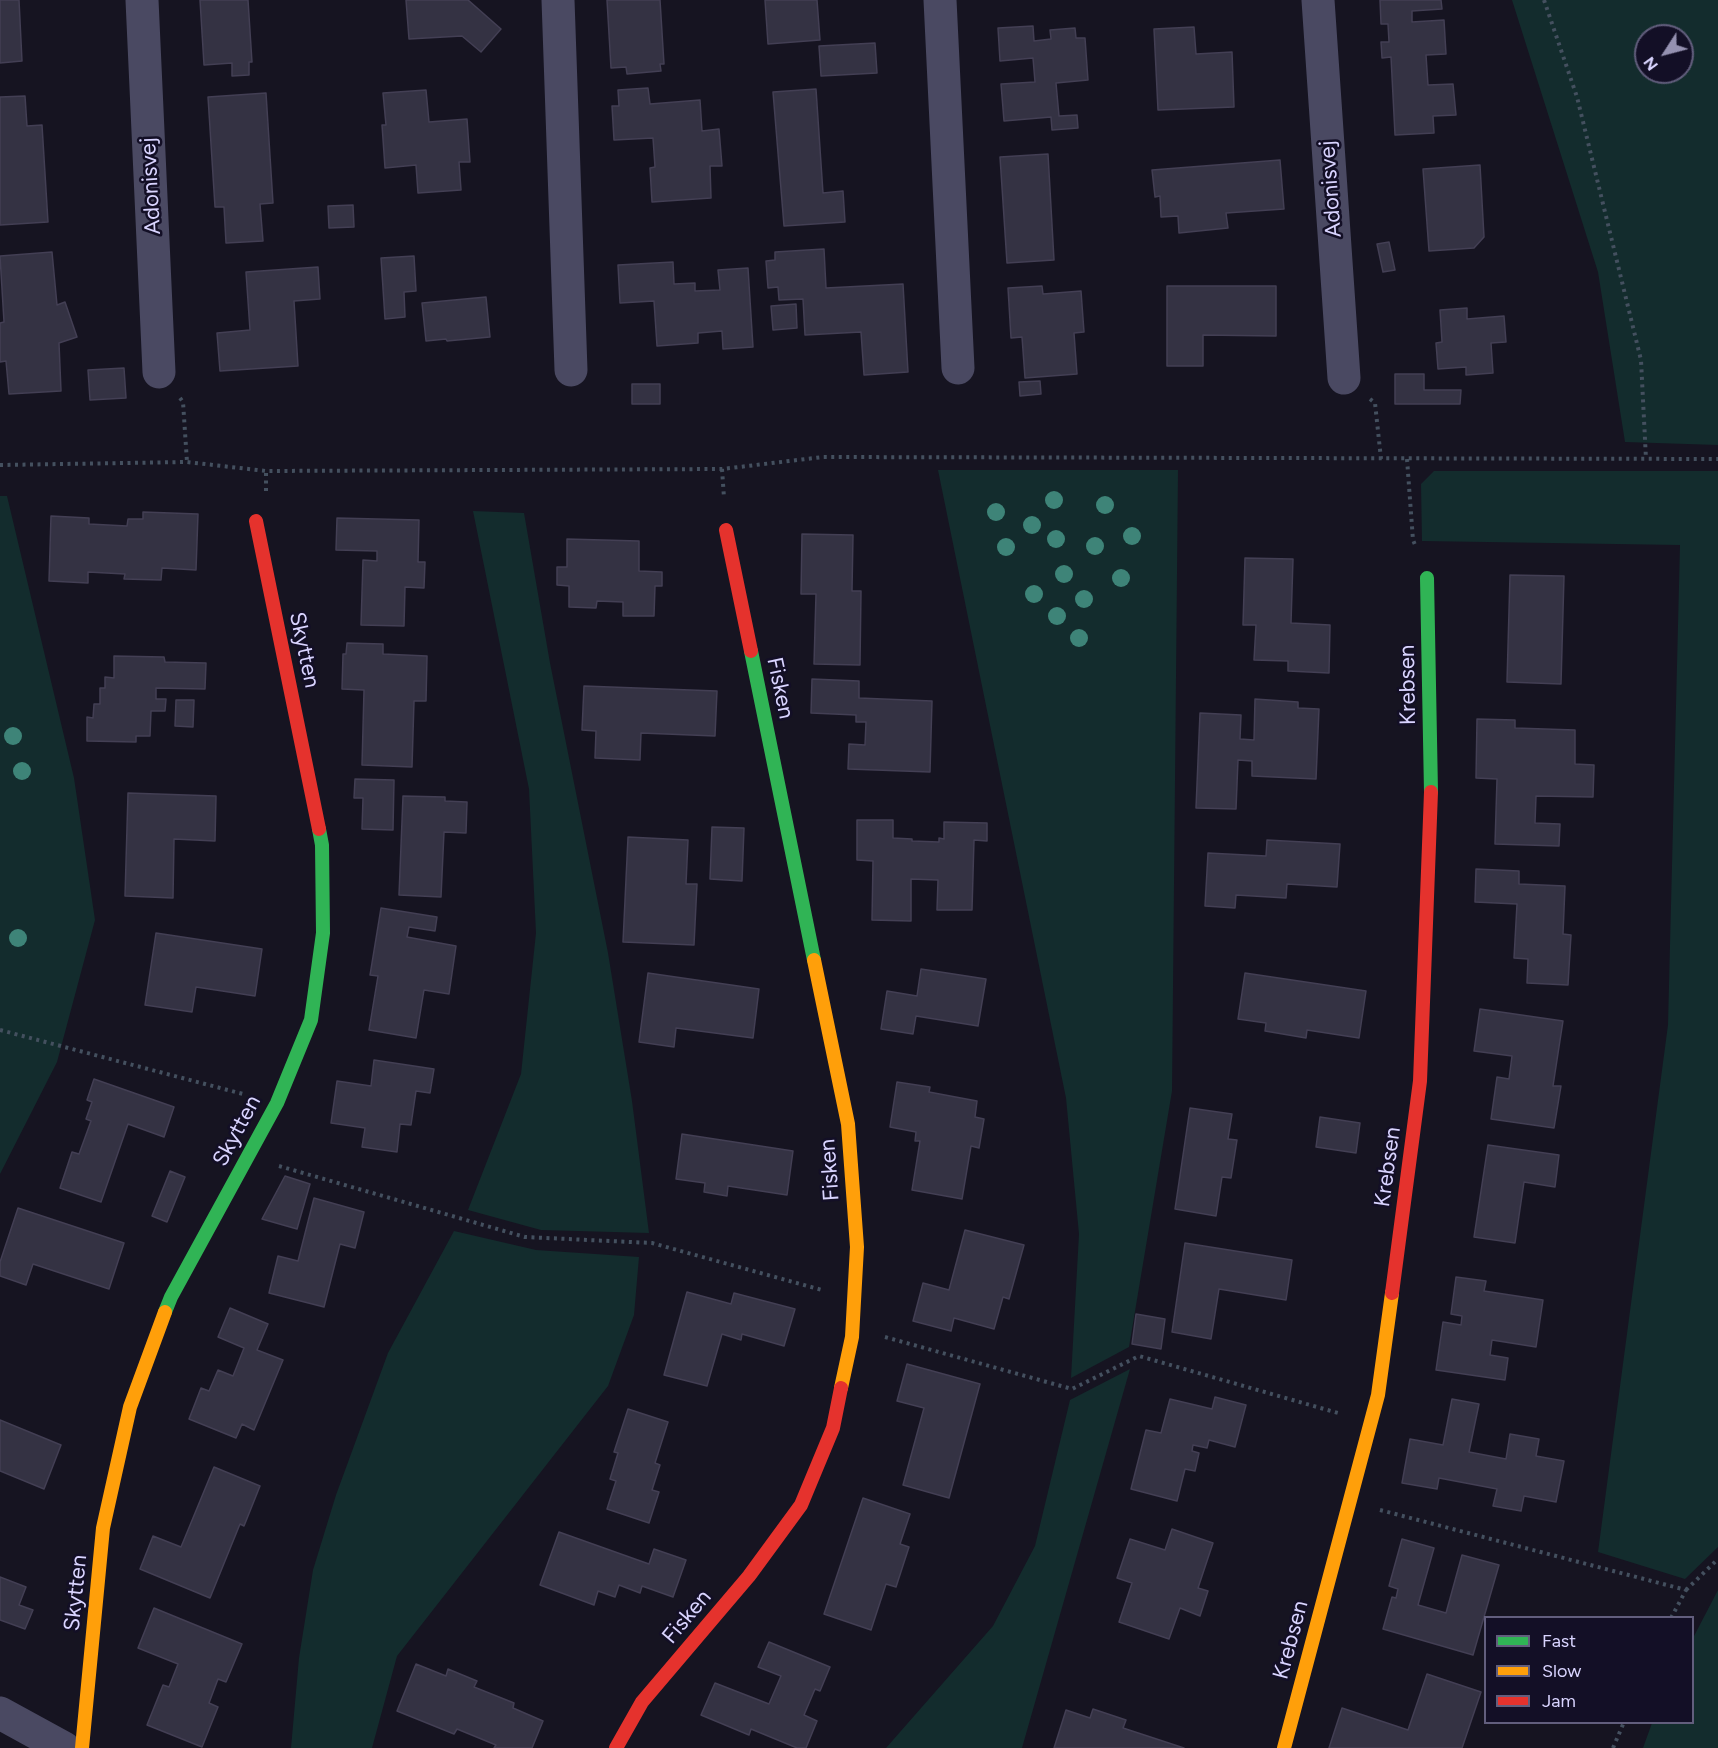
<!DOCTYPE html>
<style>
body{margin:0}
#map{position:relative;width:1718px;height:1748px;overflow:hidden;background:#161421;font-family:Figtree,sans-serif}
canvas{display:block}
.legend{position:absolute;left:1484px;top:1616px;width:210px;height:108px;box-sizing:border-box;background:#130f26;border:2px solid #625e7d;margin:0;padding:8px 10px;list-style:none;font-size:18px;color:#d9d4ff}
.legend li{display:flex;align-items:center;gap:12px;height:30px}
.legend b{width:30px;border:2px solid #625e7d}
.north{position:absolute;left:1634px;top:24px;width:60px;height:60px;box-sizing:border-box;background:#130f26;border:2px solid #625e7d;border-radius:50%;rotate:234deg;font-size:16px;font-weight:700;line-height:24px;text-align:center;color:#d9d4ff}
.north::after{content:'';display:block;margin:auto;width:21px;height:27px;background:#9591b1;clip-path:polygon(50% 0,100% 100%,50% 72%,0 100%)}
</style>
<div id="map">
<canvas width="1718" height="1748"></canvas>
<ul class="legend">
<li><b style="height:8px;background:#30b455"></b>Fast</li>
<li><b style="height:8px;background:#ff9f0a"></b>Slow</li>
<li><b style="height:8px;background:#e5322d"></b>Jam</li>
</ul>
<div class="north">N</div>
</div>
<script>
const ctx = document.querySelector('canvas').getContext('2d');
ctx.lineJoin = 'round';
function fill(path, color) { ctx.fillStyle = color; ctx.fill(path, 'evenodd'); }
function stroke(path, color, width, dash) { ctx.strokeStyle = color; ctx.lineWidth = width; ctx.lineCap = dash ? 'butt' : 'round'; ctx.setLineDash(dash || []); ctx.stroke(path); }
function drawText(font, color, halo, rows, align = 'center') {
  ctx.font = font + ' Figtree,sans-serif'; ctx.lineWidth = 5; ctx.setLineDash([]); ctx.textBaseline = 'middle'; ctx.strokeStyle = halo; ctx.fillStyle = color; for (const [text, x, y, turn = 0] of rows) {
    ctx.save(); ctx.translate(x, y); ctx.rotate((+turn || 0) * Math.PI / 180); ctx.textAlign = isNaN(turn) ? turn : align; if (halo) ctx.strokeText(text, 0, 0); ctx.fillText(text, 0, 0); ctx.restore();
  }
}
const green = new Path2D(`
 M1512,0h206v445l-93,-3 -27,-170zM1646,36h36v36h-36z
 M938,470h240l-6,621 -43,256 -58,31 8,-144 -13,-136z
 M1434,471h284v1076l-33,32 -87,-27 70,-527 12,-480 -258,-4 -1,-57z
 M0,496h7l67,282 21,142 -38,142 -57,112z
 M473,511l51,2 26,150 58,290 24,148 17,132 -108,-3 -73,-20 53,-136 15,-141 -7,-144z
 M454,1231l82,19 103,7 -5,58 -26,71 -211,270 -25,92h-81l8,-90 14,-88 23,-75 52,-142z
 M1130,1369l-108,379h-136l107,-122 42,-80 35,-146z
 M1718,1590v158h-75l9,-25 40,-1 1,-84z`);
const building = new Path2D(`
 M0,0h19l3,61 -22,2z
 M200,0h48l4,62h-3v13l-17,1v-13l-28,2z
 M406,0h62l33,29 -20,23 -19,-16 -53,3z
 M607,0h53l4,64h-4l1,7 -34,3 -1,-7 -15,1z
 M765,0h52l3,40 -52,4z
 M1380,0h61l1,9 -30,2v11l32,-2 2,34 -20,1 2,30 25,-1 3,31 -23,1 1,17 -39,2 -4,-78 -9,1 -1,-16h8l-1,-18h-7z
 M1033,26l1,15 17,-2 -1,-9 25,-2 1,10h9l3,42 -32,3 3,33 18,-1 1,13 -26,2 -1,-13 -47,4 -3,-37 34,-2 -2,-24 -33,3 -2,-33z
 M1194,27l2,27 36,-2 2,55 -76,3 -4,-81z
 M875,43l2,30 -56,3 -2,-30z
 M648,88l2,16 50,-4 2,31 17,-2 3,37h-12l1,32 -59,4 -2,-34 5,-1 -2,-29 -39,2 -2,-34h7l-1,-16z
 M816,89l7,104 20,-2 2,31 -61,4 -11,-134z
 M426,90l3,32 38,-3 3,43h-11l2,28 -43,3 -2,-28 -31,3 -3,-43h4l-3,-32z
 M266,93l7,110 -13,1 3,37 -37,2 -2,-36h-9l-7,-110z
 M25,96l2,30 15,-1 6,97 -48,3v-128z
 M1048,154l6,106 -47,3 -7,-106z
 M1280,160l4,49 -58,4 2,15 -49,5 -1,-17 -17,1 -1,-21 -5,1 -3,-27z
 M1480,165l4,72 -10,11 -45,3 -6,-82z
 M353,205l1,22 -25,1 -1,-22z
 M1389,242l6,28 -12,2 -6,-28z
 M824,249l2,39 77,-4 5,88 -44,3 -3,-43 -56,3 -2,-36 -24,1 -1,-13 -10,1 -2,-27 9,-1v-8z
 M52,252l5,53 8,-3 12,35 -18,6 2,48 -52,3 -3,-33 -6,1v-39l4,-1 -4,-66z
 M414,256l2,35 -12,1 1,25 -20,2 -4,-61z
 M673,262l1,22 21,-1v8l25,-1 -2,-20 30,-2 5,79 -30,2 -1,-18 -24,2v10l-41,3 -3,-45 -34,2 -2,-38z
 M318,267l2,32 -26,2 4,65 -78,5 -3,-38 33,-3 -4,-58z
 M1042,286l1,8 38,-3 3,41 -10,1 3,41 -52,4 -3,-41 -11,1 -3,-50z
 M1167,286h109v50l-73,-1v31h-36z
 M486,297l4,40 -43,4 -1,-2 -20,2 -4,-38z
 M796,304l1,24 -24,2 -2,-24z
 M1467,308v11l37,-3 2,26 -15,1 2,30 -27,2v-8l-28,2 -2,-26 6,-1 -2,-32z
 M124,368l2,30 -36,2 -2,-30z
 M1395,374h29v16h37l-1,14h-65z
 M1040,381l1,13 -21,2 -1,-14z
 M632,384h28v20h-28z
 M143,512l55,2 -2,56 -34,-2 -1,12 -37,-1 1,-5 -37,-2v11l-39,-2 2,-65 38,2v6l38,2 1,-7h15z
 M337,518l82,2 -1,42h7l-1,26 -19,-1 -1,39 -43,-1 2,-65 14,1v-10l-41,-1z
 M802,534l51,1 -1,56h9l-1,74 -46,-1 2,-70h-15z
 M567,539l72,2v30l23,1v14h-7l-1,30h-31v-14l-26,-1 -1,7 -27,-1v-21l-12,-1v-18h10z
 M1245,558l48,1 -2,64 39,2 -1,48 -41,-2v-10l-34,-1 2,-35h-13z
 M1510,575l54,1 -3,108 -54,-2z
 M347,643l36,1v10l44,2 -1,45h-12l-2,66 -50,-2 2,-75 -22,-1 1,-35h3z
 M114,656l50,1 1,5 41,1 -1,26 -49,-1v11h10l-1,12h-14l-1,25h-14v6l-49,-1v-24l6,1 1,-14h6v-16h5v-11l9,1z
 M812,679l47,2v17l73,3 -2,71 -82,-3 1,-25 16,1 1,-23h-10v-7l-45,-2z
 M584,686l133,5 -2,45 -74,-3 -1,27 -45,-2 1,-27 -14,-1z
 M1255,699l43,3v6l21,1 -3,70 -64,-3v-15l-14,-1 -2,49 -40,-1 4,-95 41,2 -1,24 14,1z
 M176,700h18l-1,27 -18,-1z
 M1477,719l38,1v8l60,2v34l19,1 -1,32 -57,-1 -1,27 25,1 -1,22 -64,-2 2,-65 -21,-1z
 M355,779l39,1 -1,50 -31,-1 1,-31h-9z
 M128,793l88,3 -1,45 -41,-2 -1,59 -48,-2z
 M403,796l42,1v4l22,1 -1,31 -22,-1 -3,65 -42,-2z
 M857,820h36v18l19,1v2l27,1v-4l5,1v-17l43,1v18l-13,-1 -2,70h-35l1,-30 -27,-1v42l-39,-1 1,-59 -16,-1z
 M712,827l32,1 -2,53 -32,-2z
 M628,837l60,3 -2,44h11l-3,61 -71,-3z
 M1267,840l73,4 -3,43 -50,-3 -1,14 -50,-3 -1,13 -30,-2 3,-53 58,3z
 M1476,869l43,2v13l46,2 -2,48 8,1 -3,50 -41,-2 1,-24 -14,-1 3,-54 -42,-2z
 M381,908l56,9 -2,14 -26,-4 -2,10 49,9 -7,48 -25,-4 -8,48 -47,-8 9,-54 -8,-1z
 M156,933l106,16 -7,47 -59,-9 -4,25 -47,-7z
 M921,969l65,10 -8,47 -62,-10 -3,18 -32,-5 6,-38 30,5z
 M648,973l111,16 -6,49 -77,-10 -2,19 -35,-5z
 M1245,973l121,18 -7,47 -52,-8 -1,8 -41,-7 1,-8 -28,-4z
 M1480,1009l83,12 -10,65h8l-7,42 -63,-9 6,-42 12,2 3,-23 -38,-5z
 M374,1060l60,9 -4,24 -14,-2 -5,34 -11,-1 -3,28 -35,-5 3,-19 -34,-5 6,-42 34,5z
 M94,1079l80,28 -10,30 -36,-13 -27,78 -41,-14 12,-36 7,2 12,-33 -5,-2 6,-17 -5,-2z
 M897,1082l33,5 -1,5 48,9 -2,16 9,2 -5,29 -8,-2 -9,53 -50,-9 8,-49h-5l1,-9 -26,-5z
 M1190,1108l42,6 -4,25 9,1 -6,38 -9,-1 -6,39 -41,-7z
 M1320,1117l40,6 -4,30 -40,-6z
 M682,1134l111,17 -6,44 -59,-9 -1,10 -23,-4 1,-9 -29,-4z
 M1488,1145l71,10 -4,32 -31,-5 -9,61 -41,-6z
 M170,1171l15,6 -18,45 -15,-6z
 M285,1176l25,8 -13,45 -35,-10z
 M314,1198l50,14 -9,36 -15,-4 -16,63 -55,-14 9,-37 20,5z
 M18,1208l106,35 -15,46 -76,-25 -7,21 -26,-9v-14z
 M965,1230l59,15 -15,54 -6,-2 -9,32 -40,-11 -3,13 -38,-10 10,-38 26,7z
 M1185,1243l107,17 -6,40 -67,-11 -8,50 -39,-7z
 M1456,1277l30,4 -2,10 59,9 -7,47 -44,-7 -2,15 18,3 -3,22 -69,-10 7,-48 18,3 1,-9 -11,-2z
 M687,1292l44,12 3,-11 61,16 -11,37 -42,-12 -1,6 -19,-6 -15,52 -43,-11z
 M230,1308l38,16 -11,26 26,10 -29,70 -12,-6 -6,14 -47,-19 12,-31 8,3 9,-21 15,6 11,-28 -26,-11z
 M1136,1314l29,5 -4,30 -29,-5z
 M907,1364l73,20 -31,114 -46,-13 21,-77 -27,-7z
 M1215,1397l31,8 -11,42 -26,-7 -2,8 -14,-3 -1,6 7,2 -4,18 -10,-2 -8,32 -46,-12 15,-59 15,3 9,-34 42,10z
 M1452,1399l27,5 -10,48 37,7 4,-25 29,5 -3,17 28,5 -8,41 -32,-6 -3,15 -28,-5 4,-17 -58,-11 -2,11 -35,-6 8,-44 33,6z
 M628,1409l40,13 -13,41 5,2 -8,25 7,2 -10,31 -42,-14 9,-28 -6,-2 8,-26 -4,-1z
 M0,1420l61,25 -17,44 -44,-18z
 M214,1467l46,19 -16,40 -4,-2 -30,74 -70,-29 13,-33 28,11z
 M863,1498l47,16 -10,30 9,3 -13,40 -10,-3 -15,46 -47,-16z
 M1172,1529l41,14 -15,45 10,3 -8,25 -20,-8 -11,31 -50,-17 13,-39 -15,-5 13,-39 35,11z
 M559,1532l90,32 5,-15 32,11 -13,37 -31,-11 -2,7 -21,-8 -4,12 -17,-6 -4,14 -54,-20z
 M1402,1539l32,9 -16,57 28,8 16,-58 37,10 -26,90 -90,-26 9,-32 4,1 2,-9 -9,-3z
 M0,1577l26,10 -7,18 14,5 -8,19 -25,-9z
 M154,1608l88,36 -16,38 -8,-3 -9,24 9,4 -16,40 -55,-22 16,-40 6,2 9,-23 -40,-16z
 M769,1642l61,25 -10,24 -5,-2 -11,26 13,6 -11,27h-9l-46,-19 -2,6 -48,-20 14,-32 54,21 12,-28 -23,-9z
 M416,1664l30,12 2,-7 29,12 -3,6 40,16 -1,5 30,13 -11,27h-38l2,-3 -39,-16 -3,5 -57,-23z
 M1427,1674l54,18 -19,56h-133l13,-40 66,22z
 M1093,1709l33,11 -3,8 61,20h-130l12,-38 24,8z`);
const path = new Path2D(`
 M1544,0l33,97 64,263 5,99
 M180,398l3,4 4,60
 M1370,399l5,4 6,56
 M1407,459l6,81 3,7
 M0,465l187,-3 79,9 456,-2 101,-12 895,2
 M722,469l2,29
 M266,491v-20
 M0,1030l243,64
 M279,1166l246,71 127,6 170,47
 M885,1337l187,52 67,-33 199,57
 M1380,1510l306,80 -15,28
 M1686,1590l32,-31
 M1613,1748l11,-26`);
const street = new Path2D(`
 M142,0l17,372
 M558,0l13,370
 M940,0l18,368
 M1318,0l26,378
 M0,1713l64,35`);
const fast = new Path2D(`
 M1427,578l4,214
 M751,651l63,309
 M165,1312l6,-15 106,-194 34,-83 12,-87 -1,-88 -3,-16`);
const slow = new Path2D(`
 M814,960l34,164 9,123 -5,90 -11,51
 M82,1748l21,-220 27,-121 35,-95
 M1284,1748l94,-353 14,-102`);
const jam = new Path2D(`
 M256,521l63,308
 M726,530l25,121
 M1392,1293l28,-212 11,-289
 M616,1748l26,-46 107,-126 52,-71 32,-77 8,-40`);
const trees = [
 [1054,500],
 [1105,505],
 [996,512],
 [1032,525],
 [1132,536],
 [1056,539],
 [1095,546],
 [1006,547],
 [1064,574],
 [1121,578],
 [1034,594],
 [1084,599],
 [1057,616],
 [1079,638],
 [13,736],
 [22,771],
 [18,938]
];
const streetNames = [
 ["Adonisvej",151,186,-93],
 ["Adonisvej",1331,189,-94],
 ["Skytten",304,650,78],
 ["Krebsen",1408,685,-91],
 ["Fisken",780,688,78],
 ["Skytten",237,1131,-62],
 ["Krebsen",1388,1167,-82],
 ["Fisken",830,1170,-94],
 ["Skytten",76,1593,-84],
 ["Fisken",687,1617,-50],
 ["Krebsen",1291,1640,-75]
];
fill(green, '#132c2d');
fill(building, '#343243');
stroke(building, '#433f54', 1.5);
stroke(path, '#44505f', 4, [3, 4.5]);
stroke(street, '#4a4962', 33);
stroke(fast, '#30b455', 14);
stroke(slow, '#ff9f0a', 14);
stroke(jam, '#e5322d', 14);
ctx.fillStyle = '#3e8478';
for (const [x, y] of trees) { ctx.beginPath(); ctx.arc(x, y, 9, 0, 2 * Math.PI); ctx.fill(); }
drawText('22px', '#d9d4ff', '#130f26', streetNames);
</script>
